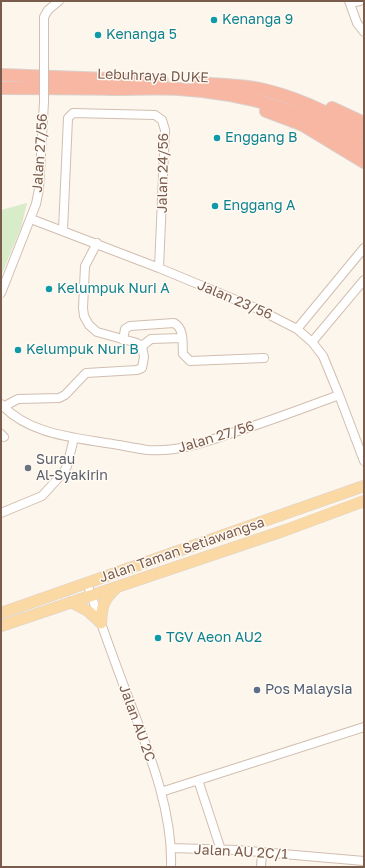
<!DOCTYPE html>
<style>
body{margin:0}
#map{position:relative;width:365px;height:868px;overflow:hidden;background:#fdf6ec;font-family:"Golos Text",sans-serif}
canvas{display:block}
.frame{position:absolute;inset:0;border:2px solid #7a5c4d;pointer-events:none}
</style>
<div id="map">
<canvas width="365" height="868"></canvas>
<div class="frame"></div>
</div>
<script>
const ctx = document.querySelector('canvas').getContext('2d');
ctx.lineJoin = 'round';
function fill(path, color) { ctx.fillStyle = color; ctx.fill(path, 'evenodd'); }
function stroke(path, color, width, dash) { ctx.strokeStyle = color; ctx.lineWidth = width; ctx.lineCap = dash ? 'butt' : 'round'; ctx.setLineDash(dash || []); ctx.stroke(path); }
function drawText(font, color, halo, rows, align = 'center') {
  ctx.font = font + ' "Golos Text",sans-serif'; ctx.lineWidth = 3; ctx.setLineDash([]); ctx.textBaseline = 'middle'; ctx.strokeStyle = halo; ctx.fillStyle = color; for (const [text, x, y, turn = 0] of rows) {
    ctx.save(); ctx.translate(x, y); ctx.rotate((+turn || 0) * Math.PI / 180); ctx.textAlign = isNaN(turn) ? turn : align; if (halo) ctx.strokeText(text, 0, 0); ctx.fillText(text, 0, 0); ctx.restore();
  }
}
const green = new Path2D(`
 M27,203l-6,25 -20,48v-66z`);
const minor = new Path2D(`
 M349,1l8,22 7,9
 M350,3l10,-2
 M44,53v-36l4,-7 11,-9
 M31,219l128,49 99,41 39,20 15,13 11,14 16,39 25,66
 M63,230l5,-112 5,-5 82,2 7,5 3,10 -6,138
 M1,293l35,-89 3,-15 5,-87
 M297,329l67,-81
 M123,340l2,-11 5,-3 44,-3c11,6 8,21 9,31l7,7 74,-3
 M312,342l52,-62
 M142,346l9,-7 31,-1
 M1,404c26,29 69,33 105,39 14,2 28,5 42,7 30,2 58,-8 87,-18 35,-11 69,-24 104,-37
 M3,407l15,-8 41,-1 6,-3 21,-22 51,-3 5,-2 2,-11 -2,-11 -5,-3 -40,-11 -8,-7 -5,-9 -1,-8 2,-42 12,-23
 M1,434l3,3
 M1,513l41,-17 21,-23 4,-7 7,-28
 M87,583c13,38 27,77 41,114 20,53 45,113 43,170
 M198,780l23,70
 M161,792l203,-65
 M172,848l65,2 127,11
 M261,867l1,-15`);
const major = new Path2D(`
 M71,602l17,9 13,12
 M1,613l363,-127
 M101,623c1,-17 2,-23 15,-35
 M1,626l285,-96 78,-29`);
const highway = new Path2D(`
 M1,75l161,6
 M198,83c20,2 42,2 62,6 37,8 72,25 104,45
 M1,88c37,0 75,0 112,1 22,0 44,-1 66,0 64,4 134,22 185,60
 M332,108l32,15
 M266,111l37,14 61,37`);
const minorBridge = new Path2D(`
 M44,102v-49`);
const markers = [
 [214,20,4,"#0f9aa8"],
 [98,35,4,"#0f9aa8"],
 [217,138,4,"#0f9aa8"],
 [215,206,4,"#0f9aa8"],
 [49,289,4,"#0f9aa8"],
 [18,350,4,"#0f9aa8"],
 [28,468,4,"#6b7280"],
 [158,638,4,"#0f9aa8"],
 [257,690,4,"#5c6f8a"]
];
const cultureNames = [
 ["Kenanga 9",222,20],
 ["Kenanga 5",106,35],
 ["Enggang B",225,138],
 ["Enggang A",223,206],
 ["Kelumpuk Nuri A",57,289],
 ["Kelumpuk Nuri B",26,350],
 ["TGV Aeon AU2",166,638]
];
const streetNames = [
 ["Lebuhraya DUKE",153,76,2],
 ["Jalan 27/56",40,153,-86],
 ["Jalan 24/56",163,173,-89],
 ["Jalan 23/56",235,300,23],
 ["Jalan 27/56",216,437,-17],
 ["Jalan Taman Setiawangsa",182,550,-19],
 ["Jalan AU 2C",137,723,70],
 ["Jalan AU 2C/1",241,852,3]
];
const worshipNames = [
 ["Surau",36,460],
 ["Al-Syakirin",36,476]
];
const serviceNames = [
 ["Pos Malaysia",265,690]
];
fill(green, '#d8ecc9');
stroke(minor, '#d1beb0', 10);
stroke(major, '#dad1cd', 12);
stroke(highway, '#dad1cd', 14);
stroke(minor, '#fff', 8);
stroke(major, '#fbd9a5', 11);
stroke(highway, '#f7b7a3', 12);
stroke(minorBridge, '#d1beb0', 10, []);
stroke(minorBridge, '#fff', 8);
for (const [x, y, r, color] of markers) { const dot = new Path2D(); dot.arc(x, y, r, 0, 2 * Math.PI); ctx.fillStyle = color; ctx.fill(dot); stroke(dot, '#fffaf3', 1.5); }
drawText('14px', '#0d838f', '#fffaf3', cultureNames, 'left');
drawText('14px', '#7a5c4d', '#fffaf3', streetNames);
drawText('14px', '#5b616d', '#fffaf3', worshipNames, 'left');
drawText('14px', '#4e5e75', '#fffaf3', serviceNames, 'left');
</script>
